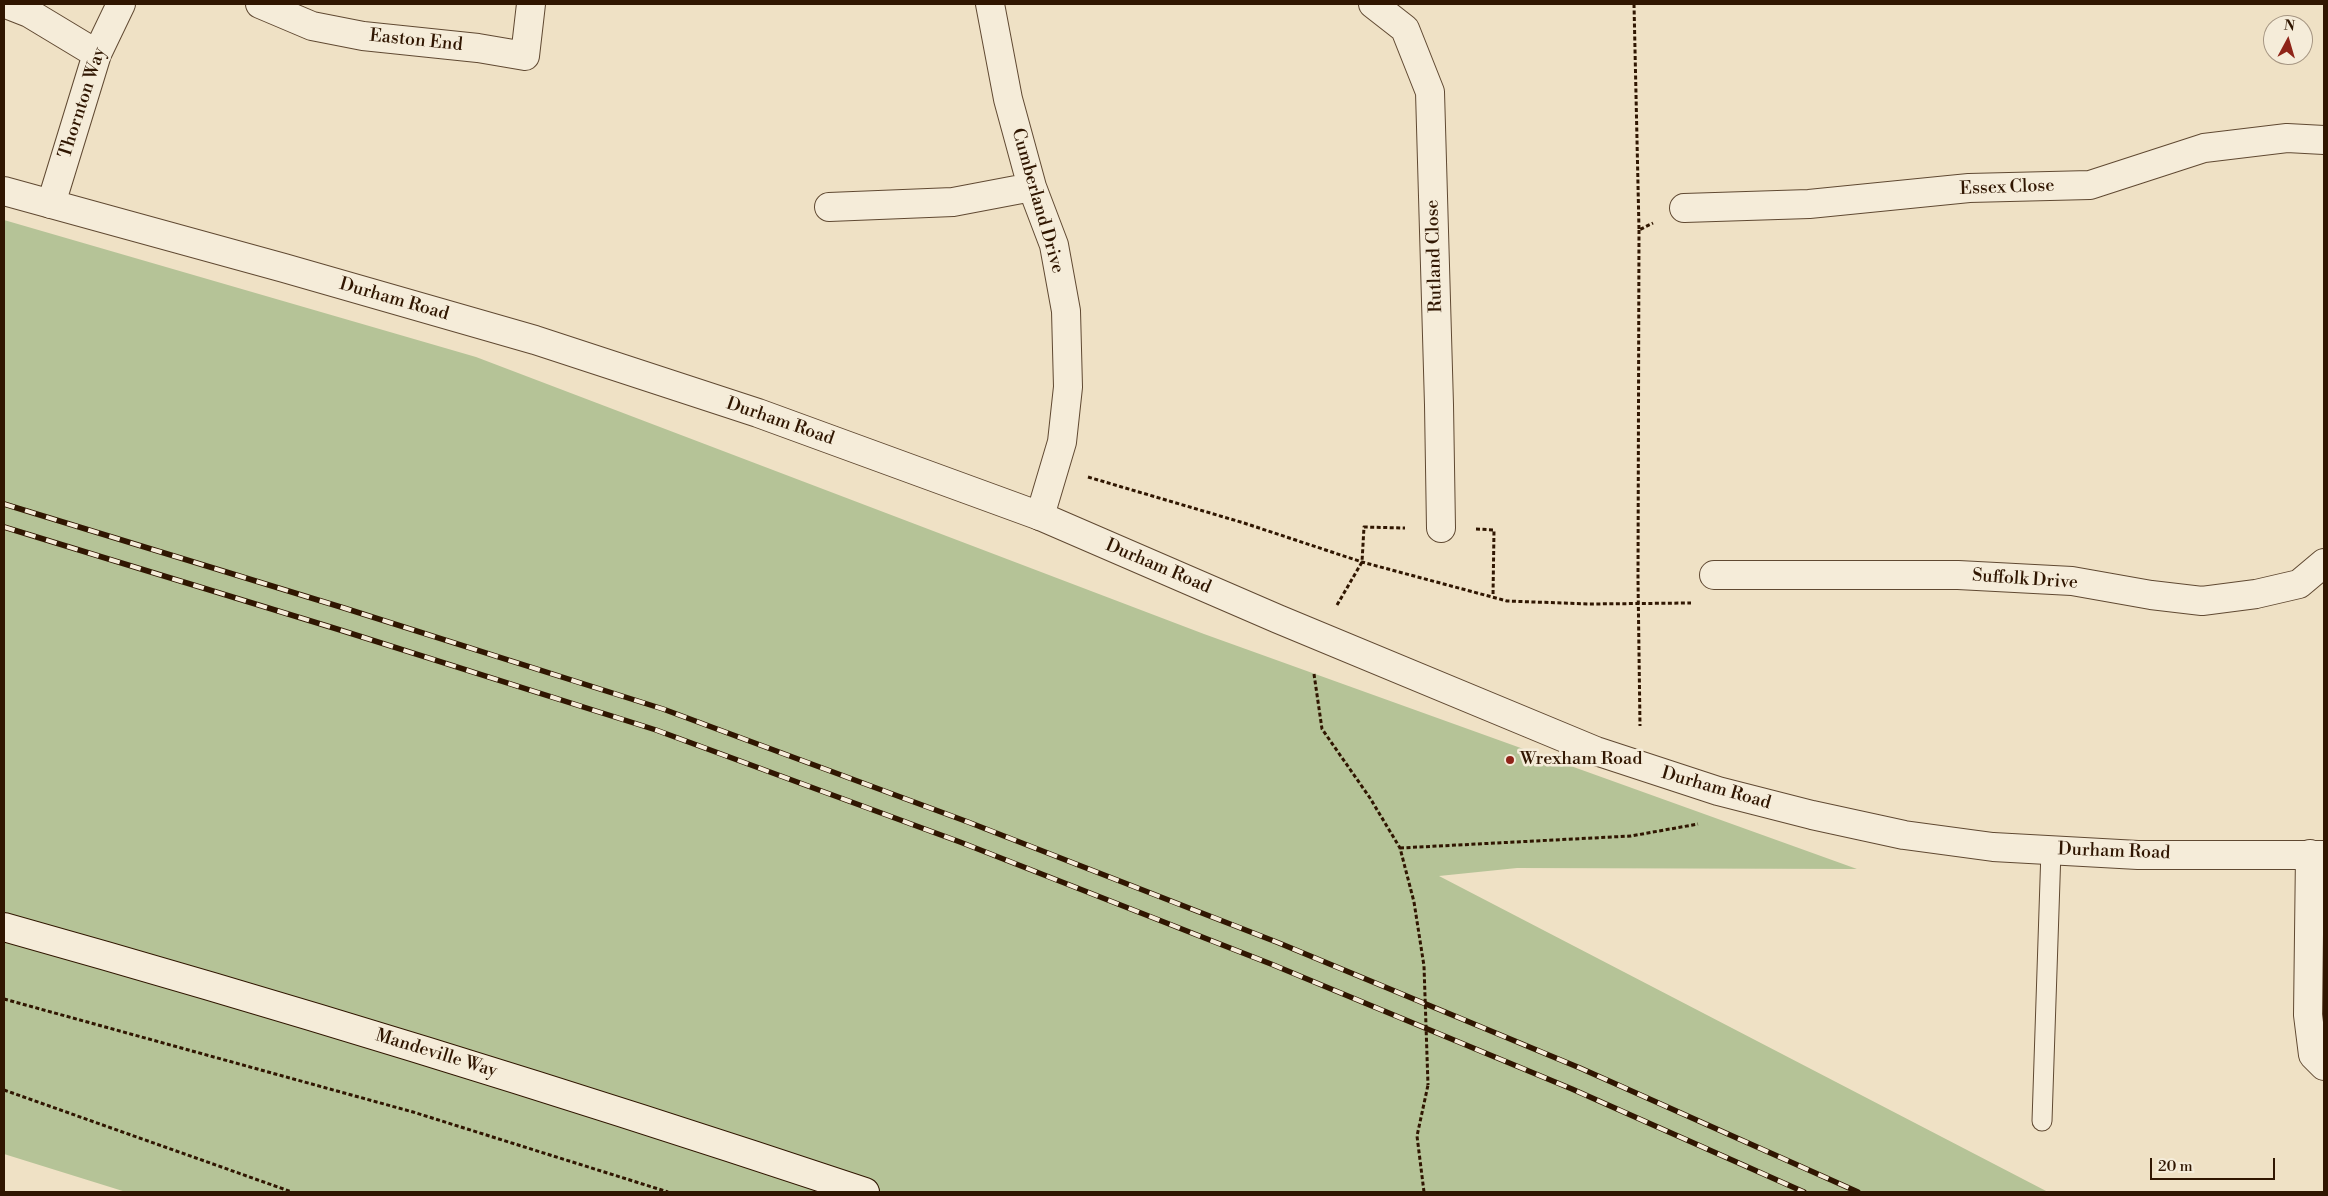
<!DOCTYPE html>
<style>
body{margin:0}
#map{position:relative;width:2328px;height:1196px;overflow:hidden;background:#efe1c5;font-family:"Libre Bodoni",serif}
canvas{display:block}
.frame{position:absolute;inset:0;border:5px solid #301601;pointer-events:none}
.north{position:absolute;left:2263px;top:15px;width:50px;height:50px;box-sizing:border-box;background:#f5ecd9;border:1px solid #a69683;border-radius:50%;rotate:6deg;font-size:14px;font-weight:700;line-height:20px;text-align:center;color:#301601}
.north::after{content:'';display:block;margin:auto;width:18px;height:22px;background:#8f2418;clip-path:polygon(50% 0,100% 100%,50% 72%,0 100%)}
.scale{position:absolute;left:2150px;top:1158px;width:125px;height:22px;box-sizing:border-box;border:2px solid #301601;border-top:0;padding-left:6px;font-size:15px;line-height:18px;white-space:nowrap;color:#301601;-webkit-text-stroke:4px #f5ecd9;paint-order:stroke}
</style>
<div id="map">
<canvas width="2328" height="1196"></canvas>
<div class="frame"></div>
<div class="north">N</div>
<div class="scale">20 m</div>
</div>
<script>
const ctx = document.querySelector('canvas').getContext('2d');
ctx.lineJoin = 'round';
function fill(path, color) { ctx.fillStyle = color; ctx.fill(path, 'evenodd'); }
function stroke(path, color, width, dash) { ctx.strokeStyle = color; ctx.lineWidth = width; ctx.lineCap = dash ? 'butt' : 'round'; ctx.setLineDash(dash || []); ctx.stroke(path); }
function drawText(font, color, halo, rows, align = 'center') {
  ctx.font = font + ' "Libre Bodoni",serif'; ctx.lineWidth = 5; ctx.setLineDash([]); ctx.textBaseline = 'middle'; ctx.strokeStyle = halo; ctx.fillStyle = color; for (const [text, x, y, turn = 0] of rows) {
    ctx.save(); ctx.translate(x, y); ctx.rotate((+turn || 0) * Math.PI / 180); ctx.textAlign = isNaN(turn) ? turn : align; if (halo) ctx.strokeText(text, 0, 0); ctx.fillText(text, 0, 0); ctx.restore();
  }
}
const green = new Path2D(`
 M4,220l472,137 728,277 653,235 -340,-1 -78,8 609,316h-1922l-122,-38z`);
const path = new Path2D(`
 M1634,4l5,226 14,-7
 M1639,230l-1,349 2,147
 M1088,477l156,46 118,39 145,39 82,3 102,-1
 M1476,529l18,1 -1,66
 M1337,605l25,-43 2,-35 41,1
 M1314,674l8,55 48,69 30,50 14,54
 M1400,848l231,-12 67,-12
 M4,999l409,113 255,80
 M4,1090l288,102
 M1424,1192l-7,-56 11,-51`);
const service = new Path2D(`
 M2042,1121l9,-271`);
const minor = new Path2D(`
 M6,4l23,9 68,41
 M260,4l52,22 51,10 115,12 47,8 6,-52
 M990,4l18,95 24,88 22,58 12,66 2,76 -6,55 -22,74
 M1373,4l32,25 25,63 9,313 2,123
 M51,204l46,-150 24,-50
 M829,207l124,-5 79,-15
 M1684,208l125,-4 160,-16 121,-3 114,-37 83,-10 37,2
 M1714,575h244l114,6 79,14 51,6 54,-7 43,-10 25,-21
 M2310,854l-2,161 5,40 11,11`);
const tertiary = new Path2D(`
 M4,191l280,77 251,72 223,73 282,103 238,103 318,132 122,40 94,24 92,20 89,12 145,8h186`);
const secondary = new Path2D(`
 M4,927c289,81 576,170 861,265`);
const rail = new Path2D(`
 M4,504l340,104 319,101 305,113 311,121 301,125 278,124
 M4,527l333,102 319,101 304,112 311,122 154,64 147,61 232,103`);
const pathBridge = new Path2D(`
 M1414,902l10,64 4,119`);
const markers = [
 [1510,760,5,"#8f2418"]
];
const streetNames = [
 ["Easton End",416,41,6],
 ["Thornton Way",83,103,-72],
 ["Essex Close",2007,188,-2],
 ["Cumberland Drive",1037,201,74],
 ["Rutland Close",1435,256,-92],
 ["Durham Road",394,300,16],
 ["Durham Road",780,422,19],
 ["Durham Road",1158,567,23],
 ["Suffolk Drive",2025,580,4],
 ["Durham Road",1716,789,16],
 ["Durham Road",2114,852,2],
 ["Mandeville Way",436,1054,17]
];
const poiNames = [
 ["Wrexham Road",1520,760]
];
fill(green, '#b5c397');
stroke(service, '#604932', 21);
stroke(minor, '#604932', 30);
stroke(tertiary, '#604932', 30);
stroke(secondary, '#301601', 30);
stroke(path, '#301601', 3, [4, 2.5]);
stroke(service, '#f5ecd9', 19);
stroke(minor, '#f5ecd9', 28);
stroke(tertiary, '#f5ecd9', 28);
stroke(secondary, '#f5ecd9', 28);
stroke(rail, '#301601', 5.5);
stroke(rail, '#f5ecd9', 4, [11]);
stroke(pathBridge, '#301601', 3, [4, 2.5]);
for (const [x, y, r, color] of markers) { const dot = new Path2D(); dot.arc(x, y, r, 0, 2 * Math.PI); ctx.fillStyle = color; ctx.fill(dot); stroke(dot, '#f5ecd9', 2); }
drawText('18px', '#301601', '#f5ecd9', streetNames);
drawText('18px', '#301601', '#f5ecd9', poiNames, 'left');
</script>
